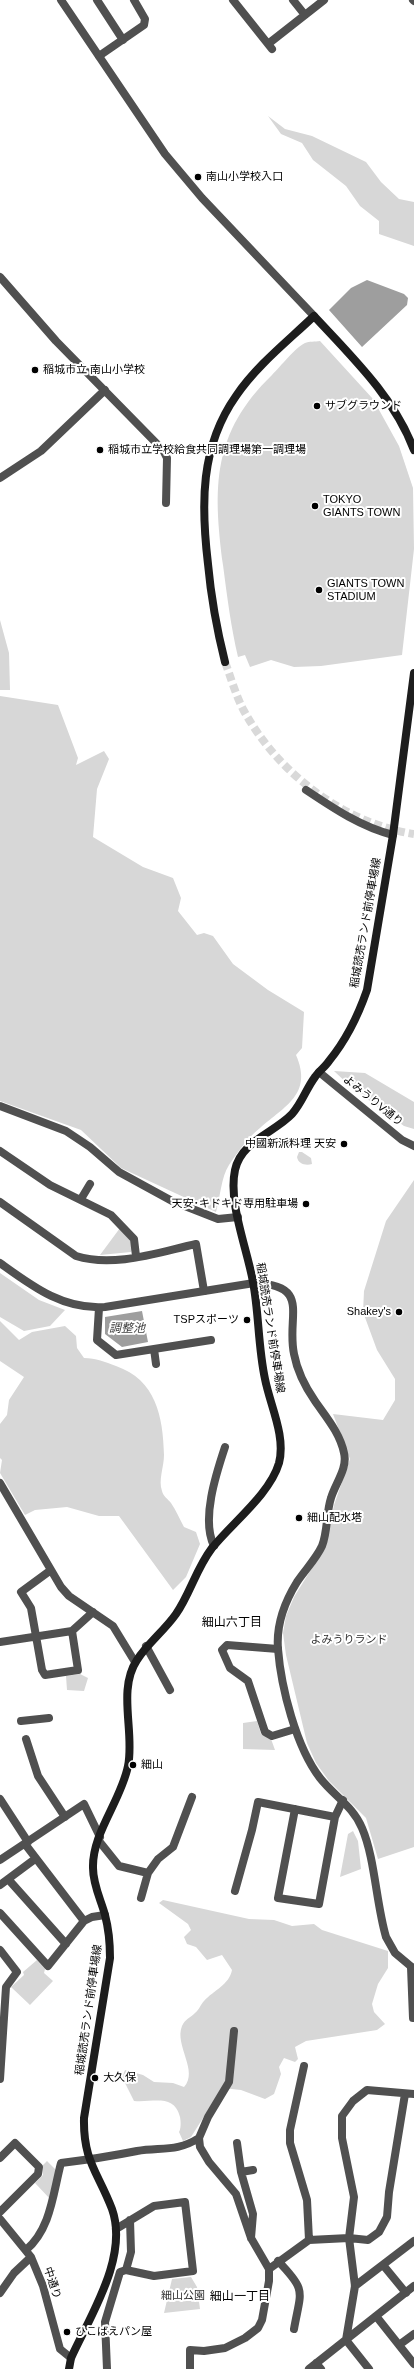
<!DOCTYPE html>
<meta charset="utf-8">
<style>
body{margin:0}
canvas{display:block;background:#fff}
</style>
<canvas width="414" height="2369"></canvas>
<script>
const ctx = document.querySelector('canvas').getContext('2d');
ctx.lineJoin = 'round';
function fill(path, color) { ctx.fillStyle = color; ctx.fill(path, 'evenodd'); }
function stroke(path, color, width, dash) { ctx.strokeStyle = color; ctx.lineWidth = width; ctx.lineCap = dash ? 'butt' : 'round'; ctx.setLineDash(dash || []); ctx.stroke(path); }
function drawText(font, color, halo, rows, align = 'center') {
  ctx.font = font + ' Helvetica,"Noto Sans JP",sans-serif'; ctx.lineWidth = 4; ctx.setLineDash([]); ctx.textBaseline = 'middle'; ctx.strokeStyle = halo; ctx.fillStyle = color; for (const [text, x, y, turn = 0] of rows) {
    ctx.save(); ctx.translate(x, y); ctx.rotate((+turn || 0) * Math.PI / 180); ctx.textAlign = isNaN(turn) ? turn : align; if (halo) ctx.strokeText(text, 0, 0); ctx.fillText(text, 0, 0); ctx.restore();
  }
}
const green = new Path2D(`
 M268,116l17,13 27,7 54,26 15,20 18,17 15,3v44l-35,-12v-13l-19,-15 -14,-20 -33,-26 -11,-17 -21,-9z
 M320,341l53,58 26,47 14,42 1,61 -12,106 -81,11 -27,1 -23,-7 -21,7 -5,-12 -7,2c-7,-30 -11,-61 -15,-92 -10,-78 -11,-132 49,-190 8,-8 24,-28 33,-32 4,-2 10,-1 15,-2z
 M0,620l9,33 1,37h-10z
 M0,696l58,9 20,53 -2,7 28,-14 5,8 -12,30 -4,48 50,30 30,11 8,20 -3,13 19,24 7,-2 9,3 20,28 35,26 36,22 -2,36 -6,7c17,39 -11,51 -36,73 -13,10 -22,24 -31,37 -8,12 -9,34 -13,47l-95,-44 -40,-38 -81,-29z
 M334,1071l31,2 49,29v27l-10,-3 -52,-38z
 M299,1152h3l9,6 1,6c-6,2 -14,0 -15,-7z
 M414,1180v667l-36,12 -12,-41 -37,-37 -13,-18 -9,-20 -21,-88 -3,-22 3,-17 8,-19 31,-50 9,-42 16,-46 -17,-45 50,6 12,-20v-21l-18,-29 -14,-38 1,-21 22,-70z
 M120,1228l12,11 1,9 -2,4 -31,3z
 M0,1273l39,27 26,10 -15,16 -26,5 -24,-14z
 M0,1321l19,19 13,-8 33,-6 11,10 1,12 7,10c12,0 21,4 32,8 40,14 47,50 48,89 0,12 -6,25 -2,36 1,5 6,8 9,12 5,7 9,17 13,24l12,5 4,12 -14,33 -13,13 -54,-74h-20l-32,-9 -32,3 -10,5 -25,-42 2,-13 -2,-2v-34l7,-9 2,-15 15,-23 -24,-16z
 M80,1674l8,4 -4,13 -17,-1 -1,-14z
 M257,1721l4,13 10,5 4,11 -32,-1v-26z
 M353,1831l5,10 3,28 -21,8 8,-43z
 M163,1900l86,19 25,1 18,6 22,-2 8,6 66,21v17l-10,16 -6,20 2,8 11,12 -8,6 -71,11 -11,6 3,12 -3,3 -11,-4 -5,9 2,7 -7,20 -9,5 -24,-9 -19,-2 -31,49 -8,4 -4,-9c2,-3 2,-10 1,-15 -6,-24 -28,-14 -46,-16l-12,-24 3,-7 18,5 11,7 19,1 11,4c15,-16 -10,-42 -2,-61 3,-7 8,-8 13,-13 4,-3 6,-9 9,-12 10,-11 25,-16 28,-31l-10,-15 -15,5 -11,-13 -9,-3 -3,-7 7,-7 -3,-6 -29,-21z
 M37,1960l8,9 -1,4 9,8 -23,24 -19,-18 13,-12 -1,-3z
 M47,2161l10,10 -6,29 -16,-17 8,-8 -1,-9z
 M191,2277l6,10 3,22 -36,4 8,-34z`);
const water = new Path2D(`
 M367,280l37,14 4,4 -1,7 -45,42 -33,-37 22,-22z
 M142,1311l6,31 -26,5 -17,-13v-17z`);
const secondaryTunnel = new Path2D(`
 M225,662c6,16 11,34 19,49 34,62 99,112 170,123`);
const minor = new Path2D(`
 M97,0l26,40
 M233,0l39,49
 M293,0l12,15
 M268,44l56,-44
 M99,56l45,-31 1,-6 -11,-19
 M0,277l56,64 107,109 4,8 -1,45
 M0,478l41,-27 64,-61
 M306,790c27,18 55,37 87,45
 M0,1106l66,25 24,16 29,25 53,29 46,18 20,-2
 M0,1151l50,34 61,30 23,24 2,17
 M81,1199l9,-15
 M0,1202l76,54c38,12 83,-4 120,-12l8,47
 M99,1308l-2,32 19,15 95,-15
 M154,1349l2,15
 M0,1483l61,104 8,9 44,30 22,36
 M214,1546c-13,-26 2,-72 11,-99
 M51,1570l-30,22 10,16 11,62 3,5 33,-5 -6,-39
 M0,1642l72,-11 21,-19
 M146,1646l24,44
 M278,1649l-51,-4 -5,5 8,18 18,13 17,51 7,4 23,-7
 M21,1721l28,-3
 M26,1739l12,37 27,41
 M0,1799l28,43
 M295,1809l-17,89 41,6 16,-87 8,-17
 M99,1841l20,25 29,7 10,-14 15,-12 19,-50
 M25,1844l59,77
 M0,1860l84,-56 16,33
 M8,1879l58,65
 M0,1885l35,-26
 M235,1891l17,-61 6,-28 77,15
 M141,1898l7,-25
 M0,1913l48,53 36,-45 8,-4 13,-2
 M0,1950l17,22 -11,15 -6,92
 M411,1967l2,51
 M304,2066l-14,64v13l17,57 2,40
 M237,2143l4,29 12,42 -2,24
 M0,2158l15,-15 24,24 -1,7 -38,38
 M241,2172l12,-2
 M0,2219l31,38 12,29 17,63 11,9
 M116,2229l38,-23 31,-4 8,69 -39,5 -28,-6 5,-18 -1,-32
 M26,2250c25,-21 27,-57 35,-87 25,-3 51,-7 76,-12 24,-4 40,1 62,-13
 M278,2261c29,30 23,29 16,68
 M383,2265l23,28
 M269,2269l40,-29 40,-2 19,2 11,-8 8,-15 2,-25 16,-98
 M355,2286l59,-45
 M0,2293l14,-20 17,-16
 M376,2316l38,48
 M399,2345l15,-11
 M316,2363l5,6
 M107,2369l-2,-47 15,-50 6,-2
 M190,2369v-19l14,1 21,-3 20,-10 13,-10 4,-8 7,-39v-12l-18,-31 -15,-44 -27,-32 -9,-15 -1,-9 9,-21 21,-35 5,-51
 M309,2369l105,-83
 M369,2369l-23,-29 9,-54 -6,-48 5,-41 -12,-59v-22l11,-15 14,-11 47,4`);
const tertiary = new Path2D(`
 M61,0l104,154 37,44 112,118
 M413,0l1,1
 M319,1072l83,68 12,6
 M0,1263c32,23 63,47 105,44l149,-24c58,2 32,33 40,71 3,16 12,34 21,47 11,16 25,32 29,52 4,15 -9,31 -13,45 -5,15 -3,33 -9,48 -6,13 -17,24 -25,36 -13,21 -21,42 -19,67 3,38 18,98 42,129 14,18 33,28 42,50 13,30 14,75 24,109l9,16 19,16`);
const secondary = new Path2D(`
 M225,662c-8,-32 -14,-65 -17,-98 -7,-59 -8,-117 28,-168 21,-31 52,-55 78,-80 38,41 80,81 100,134
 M69,2369l2,-11c19,-42 58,-101 41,-149 -14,-37 -29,-48 -28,-91l26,-160c0,-15 -1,-28 -5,-43 -4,-15 -12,-30 -12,-47 -1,-35 28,-67 35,-102 7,-33 -11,-76 9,-106 11,-17 27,-29 39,-46 14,-20 20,-45 36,-66 20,-25 58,-54 67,-85 7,-27 -9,-58 -14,-84 -7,-32 -6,-66 -12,-97 -6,-34 -25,-79 -18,-112 6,-29 39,-37 57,-56 10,-11 14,-25 23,-37 4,-6 10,-10 14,-16 18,-22 29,-45 38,-71l26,-155 21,-162`);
const markers = [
 [198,177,4,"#000"],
 [35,370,4,"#000"],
 [317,406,4,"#000"],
 [100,450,4,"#000"],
 [315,506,4,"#000"],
 [319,590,4,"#000"],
 [344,1144,4,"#000"],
 [306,1204,4,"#000"],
 [399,1312,4,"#000"],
 [247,1320,4,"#000"],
 [299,1518,4,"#000"],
 [133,1765,4,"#000"],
 [95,2078,4,"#000"],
 [67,2332,4,"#000"]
];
const poiNames = [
 ["南山小学校入口",206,177],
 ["稲城市立 南山小学校",43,370],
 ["サブグラウンド",325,406],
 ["稲城市立学校給食共同調理場第一調理場",108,450],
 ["TOKYO",323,500],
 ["GIANTS TOWN",323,513],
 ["GIANTS TOWN",327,584],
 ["STADIUM",327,597],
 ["中國新派料理 天安",336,1144,"right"],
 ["天安･キドキド専用駐車場",298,1204,"right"],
 ["Shakey's",391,1312,"right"],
 ["TSPスポーツ",239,1320,"right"],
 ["細山配水塔",307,1518],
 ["細山",141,1765],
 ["大久保",103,2078],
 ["ひこばえパン屋",75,2332]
];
const streetNames = [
 ["稲城読売ランド前停車場線",366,923,-80],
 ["よみうりV通り",373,1101,39],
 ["稲城読売ランド前停車場線",270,1328,81],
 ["稲城読売ランド前停車場線",89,2010,-82],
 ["中通り",52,2283,72]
];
const parkNames = [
 ["よみうりランド",349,1640],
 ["細山公園",183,2296]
];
const waterNames = [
 ["調整池",127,1329]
];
const neighbourhoodNames = [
 ["細山六丁目",232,1623],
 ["細山一丁目",240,2297]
];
fill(green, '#d7d7d7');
fill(water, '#9e9e9e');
stroke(secondaryTunnel, '#d9d9d9', 8, [8, 4]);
stroke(minor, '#505050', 8);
stroke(tertiary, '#505050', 8);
stroke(secondary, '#1d1d1d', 8);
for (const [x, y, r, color] of markers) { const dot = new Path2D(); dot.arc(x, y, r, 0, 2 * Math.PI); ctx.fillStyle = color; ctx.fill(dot); stroke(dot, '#fff', 1.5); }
drawText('11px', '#000', '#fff', poiNames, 'left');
drawText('11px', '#000', '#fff', streetNames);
drawText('11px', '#2e2e2e', '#fff', parkNames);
drawText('italic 12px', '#3f3f3f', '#fff', waterNames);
drawText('12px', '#000', '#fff', neighbourhoodNames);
</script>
